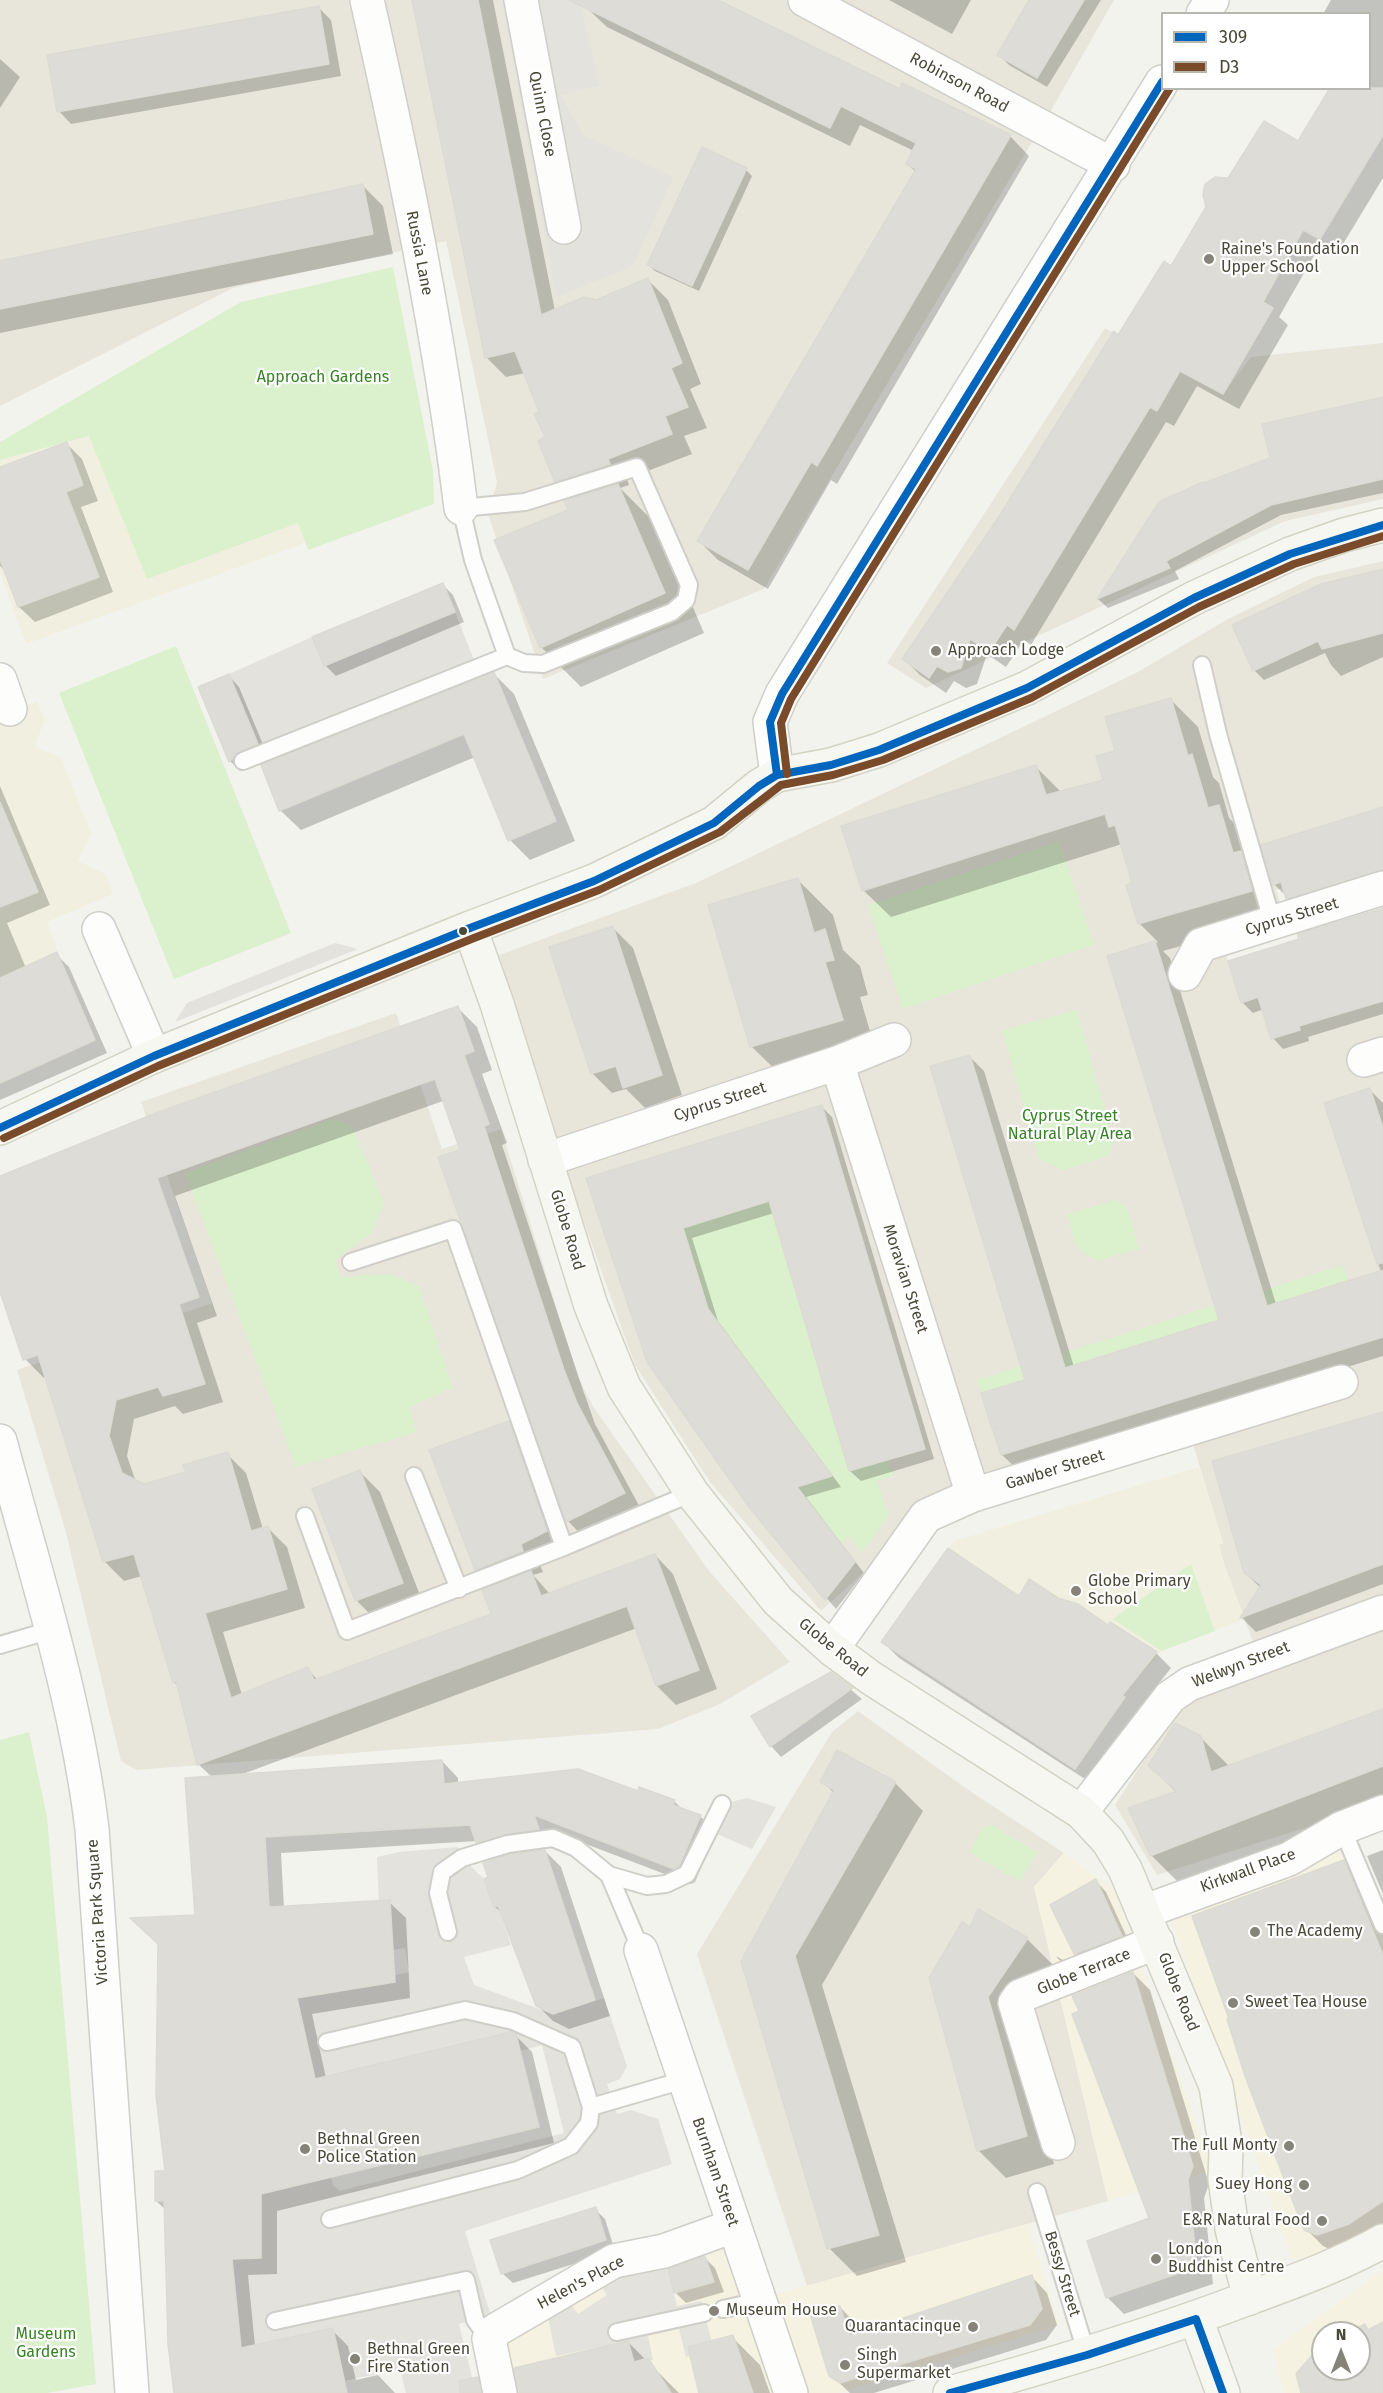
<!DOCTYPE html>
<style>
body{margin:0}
#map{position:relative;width:1383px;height:2393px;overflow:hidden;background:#f3f3ee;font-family:"Fira Sans",sans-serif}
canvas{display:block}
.legend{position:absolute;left:1161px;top:12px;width:210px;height:78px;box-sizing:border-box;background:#fff;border:2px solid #b7b6af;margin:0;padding:8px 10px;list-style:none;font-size:18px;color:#4b4838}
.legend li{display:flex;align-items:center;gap:12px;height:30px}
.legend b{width:30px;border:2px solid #b7b6af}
.north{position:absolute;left:1311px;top:2321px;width:60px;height:60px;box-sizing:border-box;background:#fff;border:2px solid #b7b6af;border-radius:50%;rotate:0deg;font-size:16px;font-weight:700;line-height:24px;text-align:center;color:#4b4838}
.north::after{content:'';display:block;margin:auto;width:21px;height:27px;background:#868478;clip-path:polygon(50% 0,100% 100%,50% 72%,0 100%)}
</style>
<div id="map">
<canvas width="1383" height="2393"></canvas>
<ul class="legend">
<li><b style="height:8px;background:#0065bd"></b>309</li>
<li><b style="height:8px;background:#7a4b2a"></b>D3</li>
</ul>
<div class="north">N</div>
</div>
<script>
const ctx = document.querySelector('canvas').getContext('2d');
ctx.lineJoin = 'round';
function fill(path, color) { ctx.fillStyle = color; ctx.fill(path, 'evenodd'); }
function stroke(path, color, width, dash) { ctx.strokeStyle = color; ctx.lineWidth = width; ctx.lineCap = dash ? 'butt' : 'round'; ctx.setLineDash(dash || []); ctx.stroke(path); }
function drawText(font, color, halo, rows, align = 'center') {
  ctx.font = font + ' "Fira Sans",sans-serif'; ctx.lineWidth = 4.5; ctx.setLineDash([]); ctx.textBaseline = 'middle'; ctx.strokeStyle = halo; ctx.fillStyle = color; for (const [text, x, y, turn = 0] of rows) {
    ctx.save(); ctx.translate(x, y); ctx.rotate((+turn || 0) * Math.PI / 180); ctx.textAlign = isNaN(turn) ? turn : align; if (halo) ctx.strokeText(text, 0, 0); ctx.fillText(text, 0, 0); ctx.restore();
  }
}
const residential = new Path2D(`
 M0,0h1114l-61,107 -289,482 -221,90 -55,-165 9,-32 -51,-241 -213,47 -233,118z
 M1105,328l118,66 28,-37 132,-14v156l-98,22 -359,167 -39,-25z
 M1383,561v296l-107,33 13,42 -64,19 7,23 151,-45v874l-226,72 -42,-70 63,-97 85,-39 -39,-105 -5,-19 4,-2 -31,-102 -268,77 -103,93 -111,-129 -75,-117 -67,-188 -69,-222 197,-72 440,-210 92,-54 86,-42z
 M396,1013l46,136 59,-20 77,248 14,28 117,166 81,91 -70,42 -62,25 -522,41 -15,-9 -56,-232 -48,-159 195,-67 -71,-201z
 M858,1711l112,80 94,62 -30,34 74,314 -301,85 -110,-332 135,-222z`);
const commercial = new Path2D(`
 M1341,1850l24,59 18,36v278l-54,27 -21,7 -17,1 -120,-340 6,-5z
 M1064,1853l50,37 99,281 -105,30 -74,-314z
 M1028,2224l31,101 -220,68h-328l-20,-77 256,-91 27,70z
 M1383,2270v123h-99l-11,-43zM1323,2333h36v36h-36z`);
const education = new Path2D(`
 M234,397l54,130 10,-4 7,20 -279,101 -26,-71v-113z
 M37,701l8,19 -11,27 27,10 30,77 -13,27 28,13 7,20 -66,28 11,29 -38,18 9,22 -29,6v-280z
 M1199,1467l24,76 -4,2 5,19 21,55 -83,32 -27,30 -60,88 -194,-127 73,-101z`);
const green = new Path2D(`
 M393,267l40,204 1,33 -126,46 -10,-27 -151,56 -58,-143 -89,24v-18l241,-140z
 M176,646l115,287 -117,46 -115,-286z
 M1059,841l35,104 -191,64 -35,-104z
 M1077,1010l37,131 -6,15 -45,14 -24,-11 -37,-129z
 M333,1119l19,6 32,78 -12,30 -37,27 5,17 49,-3 30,12 34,102 -44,19 8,25 -121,35 -111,-294z
 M845,1179l4,14 -39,12 40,266 38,-11 5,16 -16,5 12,35 -27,37 -12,-16 -10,6 -60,-80 -38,-108 -27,-36 -99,-52 -7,-17z
 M1116,1200l11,7 12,42 -41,12 -21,-13 -10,-34z
 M1343,1265l12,36 -262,59 -112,33 -4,-13z
 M1191,1564l24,67 -53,20 -49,-32z
 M29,1732l18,85 49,567 -49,9h-47v-653z
 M992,1824l45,29 -17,28 -50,-28 12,-25z`);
const parking = new Path2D(`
 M502,0h77l21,86 -40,8 23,41 90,42 -40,89 -77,31z
 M455,612l19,48 -214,89 -31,-75 83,-37 13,29z
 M335,943l23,6 -183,73 12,-19z
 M747,1798l29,9 -24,42 -42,-18 12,-27z
 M458,1847l4,11 22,21 10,28 4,-1 13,39 -47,12 10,28 79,29 51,-16 23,68 -7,13 -13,5 10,30 14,-4 27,9 14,45 -207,67 26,85 -32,8 17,69h-70l-6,-24 -111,24h-43l-14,-134 29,-1v-67l16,-1 54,-13 2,8 7,6 224,-58 -22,-88 -22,6 -5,-20 -211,51 -7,-84 112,-26 -4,-24 -24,4 -4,-95 22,-5z
 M665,2260l12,46 24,-5 13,49 -28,7 -7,-28 -31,7 5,24 -46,12 -7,-25 -44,9 -9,-43 21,-13 10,14 29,-19 -9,-14z`);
const shadow = new Path2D(`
 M414,0h79l62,311 41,-9 52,-22 20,20 33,84 -11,5 17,39 -23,8 8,18 -65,25 2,6 -9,3 38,38 46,107 -123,54 -40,-40 29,-136 5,-12 -18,-18 -16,-68 -16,-40 -19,4 -20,-20z
 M591,0h124l185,91 110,45 19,20 -192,328 -6,-4 -63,109 -50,-29 -19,-19 217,-369 -9,-8 7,-13 -54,-26 -10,21 -243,-119 -20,-19z
 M889,0h82l-19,34z
 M1032,0h69l-54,87 -38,-22 -10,-10z
 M1331,0h52v178l-46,76 -17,-9 -41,72 9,8 -49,84 -42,-23 -23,40 -8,-4 -135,223 -7,-5 -18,27 -19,-13 -10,30 -11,4 -12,-7 -8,12 -26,-18 -16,-16 215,-322 53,-69 57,-88 70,-37 31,-53 -2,-2h42v-74h-47z
 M319,8l12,12 10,56 -270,48 -12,-13z
 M0,59l20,18 -20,31z
 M746,170l6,6 -53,115 -44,-20 -7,-6z
 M363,186l20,20 10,48 -393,79v-71z
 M1383,398v95l-102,22 -106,56 4,8 -71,29 -10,-9 62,-96 112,-44z
 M67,444l15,15 16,42 -17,6 32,85 -78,30 -16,-15 -13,-35 -6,-6v-97z
 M1383,571v86l-42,19 -10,-11 -6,-12 -61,27 -10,-10z
 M443,585l10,10 11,27 -128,54 -11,-11z
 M494,674l20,20 61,147 -45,19 -20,-20 -35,-83 -174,73 -21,-20z
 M229,676l10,11 28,67 -18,8 -9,9 -10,-10 -30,-73z
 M1171,700l27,27 15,50 6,6 10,35 16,16 34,84 -116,33 7,7 106,346 105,-32 -55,-168 44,-14 13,13v253l-366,113 -15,-14 -8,-27 33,-47 -58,-325 15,15 90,296 147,-46 -112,-364 49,-15 -19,-19 -5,-39 -12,-40 -231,73 -28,-27 172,-124 27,27 43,-11 12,-30z
 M0,786l50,119 -43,18 19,45 30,-14 13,13 38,86 -107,47z
 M1383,808v74l-85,26 -24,-24z
 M798,880l35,35 10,35 17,16 8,29 -8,2 17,58 -90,26 -36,-35z
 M1383,909v105l-75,23 1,4 -26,8 -10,-11 -9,-29 -11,4 -11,-11 59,-62z
 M613,928l20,20 49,147 -37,13 -19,-19 -14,4 -20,-20z
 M458,1008l19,19 15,43 -10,4 25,69 -5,2 81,245 12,34 48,89 -57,27 -18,-19 -106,-370 -19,-50 -268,95 42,120 -20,7 26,79 -40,12 -8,-8 -41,13 -7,37 9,26 8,4 44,-13 39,-19 19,19 17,56 5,-1 19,19 18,61 -82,24 19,63 65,-26 11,11 175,-65 1,-28 -18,-18 32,-147 21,21 38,108 -27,14 3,7 -10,3 17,19 105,-39 18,19 44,115 -41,16 -19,-19 -20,-58 -397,147 202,-14 16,17v6l181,9 35,8 8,8 18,7 16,17 -21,49 -4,2 -142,-54 5,15 -47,9 38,-3 16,16 49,149 -41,13 -16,-8 -16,-16 -34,-91 -8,-7 -5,-29 6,-18 -19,-19 -196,12 3,55 105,-6 17,16 4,80 -98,16 14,64 189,-43 17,17 22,91 -277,68v63l-29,1 7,71 77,-16 16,16 8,34 22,-5 17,18h-219l-10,-183 -10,-9 10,-28 46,-396 -14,-13 -19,-77 -5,-5 -32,-106 -18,5 -19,-19 -59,-185 -2,1 -19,-19 -25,-71v-111z
 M822,1107l10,10 102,342 -73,22 -11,-10 -76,-258 -82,25 26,83 123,166 -35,10 58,76 -28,36 -86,-102 -162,-328z
 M1383,1413v171l-127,48 -14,-14 19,-30 -16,-15z
 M360,1472l20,20 43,111 -46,18 -20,-20 -43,-111z
 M1019,1598l39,1 98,54 15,15 -34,43 3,3 -49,69 -192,-125 -16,-16z
 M831,1673l31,26 -81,58 -10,-11z
 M1383,1710v94l-204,79 -28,-28 25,-63 -26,-26 50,-29 29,29z
 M822,1781l73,2 28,28 -101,174 84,277 -49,14 -28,-28 -86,-287 91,-168z
 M1383,1850v44l-16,-38z
 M1344,1862l16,17 23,53v297l-49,22 -11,-5 -17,-17z
 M1096,1881l10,11 25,54 -45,18 -10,-11 -24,-47z
 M979,1912l48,27 28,28 -39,59 38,138 -48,14 -28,-28 -8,-220z
 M1056,1956l7,4 10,9 -5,2z
 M1133,1973l17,17 59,194 -5,14 9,86 -89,30 -17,-17 44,-78z
 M595,2209l10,10 10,32 -102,32 -11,-10z
 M705,2258l10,10 9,24 -38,11 -11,-11z
 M1032,2277l15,16 10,32 -11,15 -172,53h-24l-19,-18 9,-68 15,16 4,12z
 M732,2337l28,28 10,28h-69z
 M628,2342l51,51h-160z`);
const building = new Path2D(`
 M412,0h66l63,315 43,-18 12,3 52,-22 34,85 -11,5 17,39 -23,9 7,18 -64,25 2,5 -55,18 -17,-41 7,-4 -11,-23 5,-2 -24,-61 -30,7z
 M569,0h149l182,89 2,-6 109,52 -194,331 -6,-4 -63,108 -51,-29 219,-372 -10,-5 10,-21 -75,-37 -11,22z
 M1029,0h55l-47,78 -40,-23z
 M319,6l10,58 -272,48 -10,-57z
 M1330,88h53v47l-63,104 -17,-9 -40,72 10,6 -50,86 -43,-23 -23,40 -7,-4 -136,223 -7,-5 -18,27 -19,-13 -9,29 -13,4 -11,-6 -8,12 -27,-19 96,-141 116,-187 4,4 46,-74 7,5 35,-59 -3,-12 2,-11 10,-7 13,1 36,-57 34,20z
 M702,147l45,21 -55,118 -45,-21z
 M363,184l10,50 -373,75v-48z
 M1383,397v82l-112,26 -105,56 4,7 -73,31 62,-97 44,-20 1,1 66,-25 -8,-34z
 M67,442l16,43 -17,7 33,85 -81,30 -18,-47v-93z
 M618,484l47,109 -125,55 -46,-108 74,-30 -4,-9z
 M1383,569v64l-61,16 -4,-8 -65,30 -21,-46 89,-41z
 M443,583l12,29 -131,54 -12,-29z
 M494,672l62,149 -48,20 -44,-107 -185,77 -18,-46z
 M229,674l29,70 -19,8 -10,10 -31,-75z
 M1171,698l17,58 4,-2 16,54 11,-3 14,48 8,-2 11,40 -114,33 -12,-39 6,-2 -17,-58 -6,2 -4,-13 -243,77 -21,-65 195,-61 10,30 57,-15 -7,-24 19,-5 -10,-34z
 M0,802l38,90 -38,15z
 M1383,807v63l-97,29 -5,-17 -8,3 -12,-40z
 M798,878l16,55 11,-4 9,31 -9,2 18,58 -93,27 -42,-142z
 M1383,908v93l-84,25 1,4 -29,9 -13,-42 -17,6 -13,-42 71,-22 -2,-5z
 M613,926l49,149 -39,13 -7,-22 -25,8 -42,-127z
 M1155,941l112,365 116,-36v67l-382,118 -8,-24 6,-4 -7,2 -11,-36 44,-13 -95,-314 40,-11 95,313 154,-48 -112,-364z
 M57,952l38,88 -95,43v-105z
 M458,1006l16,45 -10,4 25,69 -5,2 80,244 13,33 48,90 -59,29 -128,-365 22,-7 -25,-71 -278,99 42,119 -20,7 26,80 -42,12 -5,-9 -42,13 -7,36 13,37 22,11 42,-12 -3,-7 45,-13 23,79 17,-5 19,63 -82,24 26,85 77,-31 6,13 177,-66 -9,-24 49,-19 10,25 114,-42 44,116 -43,16 -29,-80 -430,159 -21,-84 -3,2 -39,-129 -31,8 -65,-207 -15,5 -23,-68v-116l156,-63z
 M1370,1088l13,40v135l-6,1 -53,-161z
 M822,1105l103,344 -76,22 -80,-270 -86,27 25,81 124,167 -35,11 58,75 -30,38 -76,-93 -102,-145 -61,-184z
 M1383,1412v152l-143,54 21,-33 -17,-12 -32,-112z
 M509,1421l38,110 -26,13 2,7 -48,19 -46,-120z
 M360,1470l43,113 -48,18 -43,-112z
 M948,1548l71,48 10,-17 29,19 20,6 30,21 2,-3 47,30 -35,44 3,1 -50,72 -194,-127z
 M831,1672l22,16 -83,59 -19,-31z
 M1383,1709v57l-233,90 -22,-48 49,-17 -29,-25 27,-43 26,13 10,36z
 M837,1750l59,32 -101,174 84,279 -52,14 -86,-288 93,-171 -14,-8z
 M442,1760l2,24 134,-15 60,22 1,-4 36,13 -2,5 28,10 -22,51 -5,3 -140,-54 5,14 -32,5 -31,9 -6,-18 -205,12 4,70 121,-7 5,82 -98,16 18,81 196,-47 5,2 23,93 -278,67v64l-29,1 9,89 92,-20 14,65h-173l-6,-49 -4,-143h-9v-30h10l-9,-75 2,-152 -28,-26 65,-3 -10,-137z
 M545,1850l50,150 -42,14 -17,-8 -38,-100 -4,1 -10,-28 4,-2 -5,-14 27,-9z
 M1344,1860l39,95v246l-34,23 -32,11 -13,-5 -21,-54 -38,-100 -18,-57h2l-37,-103z
 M1096,1879l26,57 -48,18 -24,-49z
 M978,1909l50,29 -40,59 39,139 -50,15 -48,-173 33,-56 8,5z
 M1133,1972l60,194 -5,14 9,87 -91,31 -19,-57 62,-23 -77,-204 7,-3 -7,-15z
 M596,2207l10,33 -105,34 -11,-34z
 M705,2256l9,26 -40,11 -6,-24z
 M1032,2275l10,34 -12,16 -190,58 -11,-7 -19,-62 30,-8 10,30z
 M1383,2322v71h-82l-5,-19 16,-19 11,-7v21h36v-36h-10l16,-9 3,6z
 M733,2335l20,58h-54l-11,-46z
 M628,2341l6,21 14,-4 23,35h-153l-4,-25z
 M478,2377l3,16h-21l-1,-12z`);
const lane = new Path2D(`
 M637,467l52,118 -3,15 -14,12 -129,52 -19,-1 -17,-7 -34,-96 -12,-52 64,-6z
 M1202,665l16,69 55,190
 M243,761l264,-105
 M351,1262l102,-33 111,318
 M414,1476l45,113
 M305,1516l42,115 217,-84 128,-54
 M0,1645l51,-15
 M1342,1828l41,97
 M609,1875l32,75
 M448,1932l-10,-39 4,-21 20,-14 46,-14 45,-6 23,10 33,27 38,11 19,-2 21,-10 35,-70
 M327,2042l138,-32 48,11 59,26 19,60
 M1037,2192l50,163
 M330,2219l188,-49 53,-24 18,-23 2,-16 93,-27
 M723,2309l36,-8
 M275,2321l191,-41 9,40 14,19
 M617,2332l87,-19`);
const street = new Path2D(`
 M367,0c38,168 73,338 94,508
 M521,0l43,227
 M805,0l308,165
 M1203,14l9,-14
 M0,680l10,29
 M777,775l-7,-53 12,-28 380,-612
 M99,929l55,127
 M1185,974l16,-29 182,-57
 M1364,1060l19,-6
 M837,1063l136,432
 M545,1160l292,-97 57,-23
 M0,1441c34,128 76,256 92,388l40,564
 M832,1649l94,-133 47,-21 368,-113
 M1081,1812l89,-115 19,-13 194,-72
 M1143,1912l146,-53 53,-31 41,-16
 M641,1950l150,443
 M1058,2143l-43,-140 5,-7 137,-54
 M500,2393l-11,-54 7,-9 118,-69 50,-10 69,-25`);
const secondary = new Path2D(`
 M470,928l27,76 94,302 33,81 68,106 86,108 54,48 39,29 210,134 27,29 17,28 91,217 10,63 -1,30 7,50 18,69
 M0,1128l154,-72 316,-128 124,-47 120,-58 45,-37 18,-11 54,-10 48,-15 148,-62 167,-90 96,-44 54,-19 39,-10
 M1196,2319l27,74
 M950,2393c102,-28 201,-58 299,-95 46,-17 91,-33 134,-57`);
const bus1 = new Path2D(`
 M777,775l-7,-53 12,-28 380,-612
 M0,1128l154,-72 316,-128 124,-47 120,-58 45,-37 18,-11 54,-10 48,-15 148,-62 167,-90 96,-44 93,-29
 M1196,2319l27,74
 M950,2393l137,-38 109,-36`);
const bus2 = new Path2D(`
 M787,774l-6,-51 10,-24 379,-611
 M4,1138l154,-72 316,-128 125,-48 121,-58 61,-47 52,-10 50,-15 148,-62 168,-91 95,-43 89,-28`);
const markers = [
 [1209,259,6,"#868478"],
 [936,651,6,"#868478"],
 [463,931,5,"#4b4838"],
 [1076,1591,6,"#868478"],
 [1255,1932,6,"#868478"],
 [1233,2003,6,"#868478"],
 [1289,2146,6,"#868478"],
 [305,2149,6,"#868478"],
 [1304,2185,6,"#868478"],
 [1322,2221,6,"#868478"],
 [1156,2259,6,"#868478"],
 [714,2311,6,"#868478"],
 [973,2327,6,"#868478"],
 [355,2359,6,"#868478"],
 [845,2365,6,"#868478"]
];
const streetNames = [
 ["Robinson Road",959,83,28],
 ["Quinn Close",542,114,79],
 ["Russia Lane",419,253,79],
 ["Cyprus Street",1292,917,-17],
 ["Cyprus Street",720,1102,-18],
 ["Globe Road",567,1230,73],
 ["Moravian Street",905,1279,72],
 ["Gawber Street",1055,1470,-17],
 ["Globe Road",833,1648,39],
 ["Welwyn Street",1241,1665,-21],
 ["Kirkwall Place",1248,1871,-20],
 ["Victoria Park Square",98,1912,-94],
 ["Globe Terrace",1084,1972,-22],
 ["Globe Road",1178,1992,68],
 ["Burnham Street",715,2172,71],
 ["Bessy Street",1062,2274,73],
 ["Helen's Place",581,2283,-28]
];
const poiNames = [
 ["Raine's Foundation",1221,250],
 ["Upper School",1221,268],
 ["Approach Lodge",948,651],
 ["Globe Primary",1088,1582],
 ["School",1088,1600],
 ["The Academy",1267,1932],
 ["Sweet Tea House",1245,2003],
 ["Bethnal Green",317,2140],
 ["Police Station",317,2158],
 ["The Full Monty",1277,2146,"right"],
 ["Suey Hong",1292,2185,"right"],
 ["E&R Natural Food",1310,2221,"right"],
 ["London",1168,2250],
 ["Buddhist Centre",1168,2268],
 ["Museum House",726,2311],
 ["Quarantacinque",961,2327,"right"],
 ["Bethnal Green",367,2350],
 ["Fire Station",367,2368],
 ["Singh",857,2356],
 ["Supermarket",857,2374]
];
const parkNames = [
 ["Approach Gardens",323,378],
 ["Cyprus Street",1070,1117],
 ["Natural Play Area",1070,1135],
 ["Museum",46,2335],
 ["Gardens",46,2353]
];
fill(residential, '#e8e6db');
fill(commercial, '#f6f2e1');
fill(education, '#f1f0e0');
fill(green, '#dbf0cd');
fill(parking, '#e3e2dc');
fill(shadow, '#0003');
fill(building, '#dddcd6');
stroke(building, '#dcdbd3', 1.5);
stroke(lane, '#cfcec8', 20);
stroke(street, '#cfcec8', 36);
stroke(secondary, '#d3d2c4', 36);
stroke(lane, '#fdfdfc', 16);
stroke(street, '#fdfdfc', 33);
stroke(secondary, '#f7f7f1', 33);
stroke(bus1, '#0065bd', 8);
stroke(bus2, '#7a4b2a', 8);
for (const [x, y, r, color] of markers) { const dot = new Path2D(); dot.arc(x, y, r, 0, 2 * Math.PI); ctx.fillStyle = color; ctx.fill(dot); stroke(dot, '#fff', 2); }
drawText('16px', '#4b4838', '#fff', streetNames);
drawText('16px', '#4b4838', '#fff', poiNames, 'left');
drawText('16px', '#378325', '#fff', parkNames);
</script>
